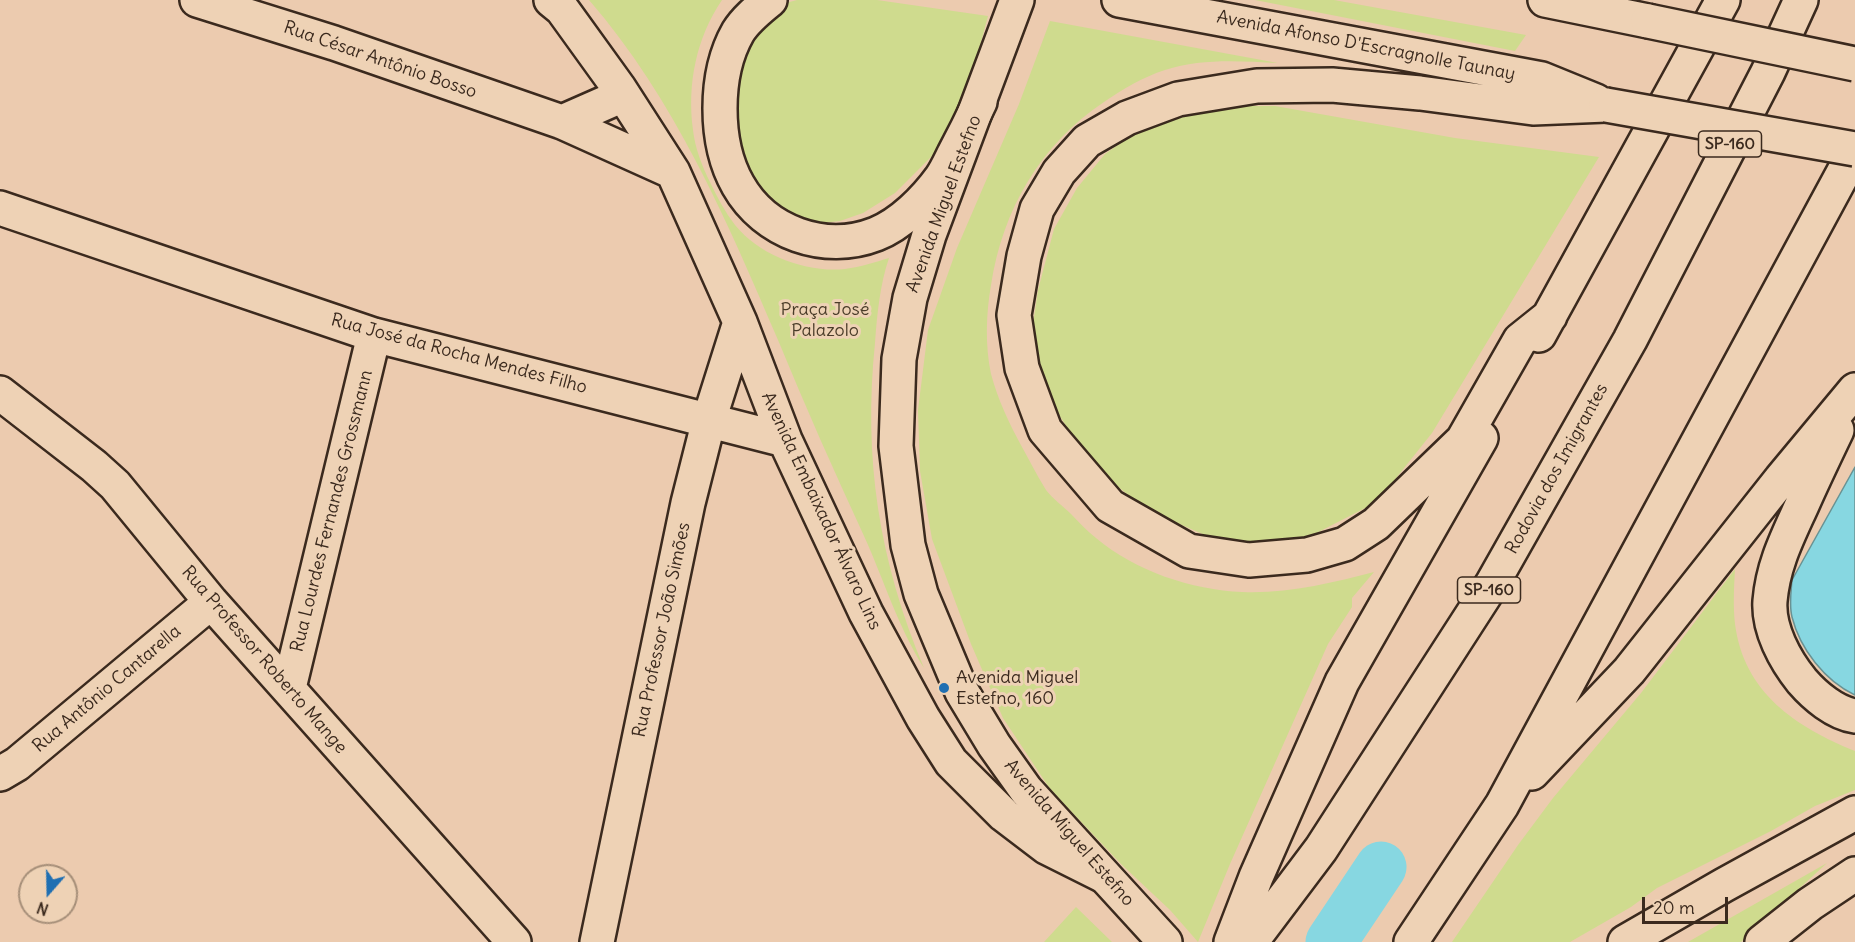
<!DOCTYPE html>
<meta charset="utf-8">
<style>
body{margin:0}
#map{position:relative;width:1855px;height:942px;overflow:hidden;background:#eccbaf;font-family:Delius,sans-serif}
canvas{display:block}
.north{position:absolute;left:18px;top:864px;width:60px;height:60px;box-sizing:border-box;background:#eed2b5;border:2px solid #a68f79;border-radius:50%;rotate:200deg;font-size:16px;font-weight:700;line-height:24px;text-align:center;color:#3b2a1e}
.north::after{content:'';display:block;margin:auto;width:21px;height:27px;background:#1f6fb2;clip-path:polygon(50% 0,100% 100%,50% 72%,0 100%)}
.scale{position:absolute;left:1642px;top:897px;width:86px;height:27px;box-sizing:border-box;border:3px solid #3b2a1e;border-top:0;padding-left:8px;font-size:18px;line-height:21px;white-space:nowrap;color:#3b2a1e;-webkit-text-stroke:4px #eed2b5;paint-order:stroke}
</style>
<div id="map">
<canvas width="1855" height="942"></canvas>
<div class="north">N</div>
<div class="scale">20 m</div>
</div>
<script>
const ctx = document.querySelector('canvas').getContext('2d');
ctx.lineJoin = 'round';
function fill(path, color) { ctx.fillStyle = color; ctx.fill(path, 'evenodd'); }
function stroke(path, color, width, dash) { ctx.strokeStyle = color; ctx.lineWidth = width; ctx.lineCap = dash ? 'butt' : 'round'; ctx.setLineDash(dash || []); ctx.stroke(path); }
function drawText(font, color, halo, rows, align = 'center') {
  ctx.font = font + ' Delius,sans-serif'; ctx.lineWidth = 6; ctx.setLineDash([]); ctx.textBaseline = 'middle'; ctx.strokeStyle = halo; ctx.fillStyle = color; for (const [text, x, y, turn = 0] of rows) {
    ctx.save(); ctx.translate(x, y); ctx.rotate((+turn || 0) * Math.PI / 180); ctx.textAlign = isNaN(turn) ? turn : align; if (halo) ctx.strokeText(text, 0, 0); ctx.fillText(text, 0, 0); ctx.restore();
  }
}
const green = new Path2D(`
 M589,0h133c-26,38 -35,85 -29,130 2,18 9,36 17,52 7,15 15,30 25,43 25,31 72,48 110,44 16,-2 30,-7 44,-11 -9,26 -12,57 -14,85 -12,115 4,218 49,325 -26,-41 -40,-88 -60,-132 -30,-65 -59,-130 -86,-196 -51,-119 -103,-241 -189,-340z
 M797,0h80l111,16 -15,56 -18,46 -22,37 -38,38 -32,20 -23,8 -27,3 -35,-16 -27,-32 -17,-34 2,-83 18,-33 28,-22z
 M1255,0h79l192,35 -11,16z
 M1050,21l228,42c-38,-2 -77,-5 -113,7 -22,7 -42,19 -61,32 -64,43 -101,107 -113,183 -5,29 -6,60 0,89 7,26 18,49 31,73 8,14 15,29 24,43 7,9 17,16 25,24 8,8 16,17 25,24 39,33 96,52 146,54 44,2 90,-9 132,-20l-22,26v9l-24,37 -98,220 -32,78 -28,-32 -49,-46 -71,-75 -47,-71 -32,-74 -39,-105 -12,-68 -2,-61 10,-80 29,-82 62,-144z
 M1204,106h71l180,32 144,19 -167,276 -55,69 -82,42 -67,1 -81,-35 -55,-44 -51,-79 -9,-56 6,-41 16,-61 23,-41 28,-34 37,-26z
 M1735,569c-1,18 -2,37 0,55 9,69 61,103 120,127v39l-40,16 -44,25 -114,57 -26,19 -61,35h-118l66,-97 35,-47 88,-105z
 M1827,863l-86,79h-53l7,-4z
 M1076,907l36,35h-68z`);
const water = new Path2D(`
 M1855,467v228c-30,-14 -55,-46 -63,-78 -3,-12 -1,-25 0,-37z`);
const river = new Path2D(`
 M1331,942l50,-75`);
const minor = new Path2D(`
 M197,0l137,43 228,79 111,50
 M551,0l11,9 57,79 54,84 67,150 45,118 81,173 57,105 28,44 53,53 42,32 56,28
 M562,122l50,-22 7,-12
 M0,208l374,127 411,105
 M0,393l94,73 21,19 96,117 303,340
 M289,688l85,-353
 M0,774l17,-10 194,-162
 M597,942l91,-439 21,-83 31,-98
 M1762,942l48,-38 45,-30`);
const major = new Path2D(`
 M1017,0l-88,235 -19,63 -11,61 -3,87 12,99 13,49 41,98 32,53 32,45 139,152`);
const highway = new Path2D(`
 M770,0c-11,9 -24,19 -32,32 -24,42 -24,111 0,153 27,48 87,69 138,49 25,-10 49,-34 65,-56 5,-7 9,-16 13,-24 9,-17 18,-35 26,-52
 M1119,0l423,79 54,22
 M1545,0l103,21
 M1550,316l-30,24 -57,100 -87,84 -31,20 -38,11 -58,5 -60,-9 -79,-45 -65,-76 -23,-62 -8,-53 10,-59 13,-47 22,-37 28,-31 40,-23 51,-19 79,-13 75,-1 88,8 113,15 73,-3
 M1539,335l184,-335
 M1837,430c-12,25 -24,50 -35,75 -15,33 -29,60 -32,96 -2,28 15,59 32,80 13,15 33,32 53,35
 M1532,773l97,-102 152,-192 74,-89
 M1231,942l25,-65 86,-195 139,-244
 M1251,942l70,-93 171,-265 138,-244 138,-268 33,-72
 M1411,942l91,-137 353,-654
 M1625,942l99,-57 131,-72`);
const highwayBridge = new Path2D(`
 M1648,21l207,43
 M1606,105l249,44`);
const markers = [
 [944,688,6,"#1f6fb2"]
];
const shields = [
 [1730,144,63],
 [1489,590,63]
];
const shieldNames = [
 ["SP-160",1730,144],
 ["SP-160",1489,590]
];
const streetNames = [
 ["Avenida Afonso D'Escragnolle Taunay",1366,46,11],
 ["Rua César Antônio Bosso",380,60,19],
 ["Avenida Miguel Estefno",944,204,-70],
 ["Rua José da Rocha Mendes Filho",459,354,15],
 ["Rodovia dos Imigrantes",1557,469,-61],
 ["Rua Lourdes Fernandes Grossmann",332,511,-76],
 ["Avenida Embaixador Álvaro Lins",821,511,65],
 ["Rua Professor João Simões",662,630,-78],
 ["Rua Professor Roberto Mange",264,660,49],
 ["Rua Antônio Cantarella",107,689,-40],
 ["Avenida Miguel Estefno",1069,833,49]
];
const parkNames = [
 ["Praça José",825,310],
 ["Palazolo",825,331]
];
const poiNames = [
 ["Avenida Miguel",956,678],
 ["Estefno, 160",956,699]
];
fill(green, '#cfdb8e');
fill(water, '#87d7e1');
stroke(water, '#699293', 1.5);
stroke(river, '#87d7e1', 51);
stroke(minor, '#3b2a1e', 38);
stroke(major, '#3b2a1e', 38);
stroke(highway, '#3b2a1e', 38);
stroke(minor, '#eed2b5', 33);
stroke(major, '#eed2b5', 33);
stroke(highway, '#eed2b5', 33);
stroke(highwayBridge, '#3b2a1e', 38, []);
stroke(highwayBridge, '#eed2b5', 33);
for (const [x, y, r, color] of markers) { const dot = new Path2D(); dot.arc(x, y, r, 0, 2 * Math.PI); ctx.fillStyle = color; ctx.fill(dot); stroke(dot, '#eed2b5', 2); }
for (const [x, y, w] of shields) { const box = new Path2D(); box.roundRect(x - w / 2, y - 13, w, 26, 4.5); ctx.fillStyle = '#eed2b5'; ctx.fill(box); stroke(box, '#3b2a1e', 1.5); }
drawText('bold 16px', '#3b2a1e', null, shieldNames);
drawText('18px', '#3b2a1e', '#eed2b5', streetNames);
drawText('18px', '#4a3c29', '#eed2b5', parkNames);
drawText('18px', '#3b2a1e', '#eed2b5', poiNames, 'left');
</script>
